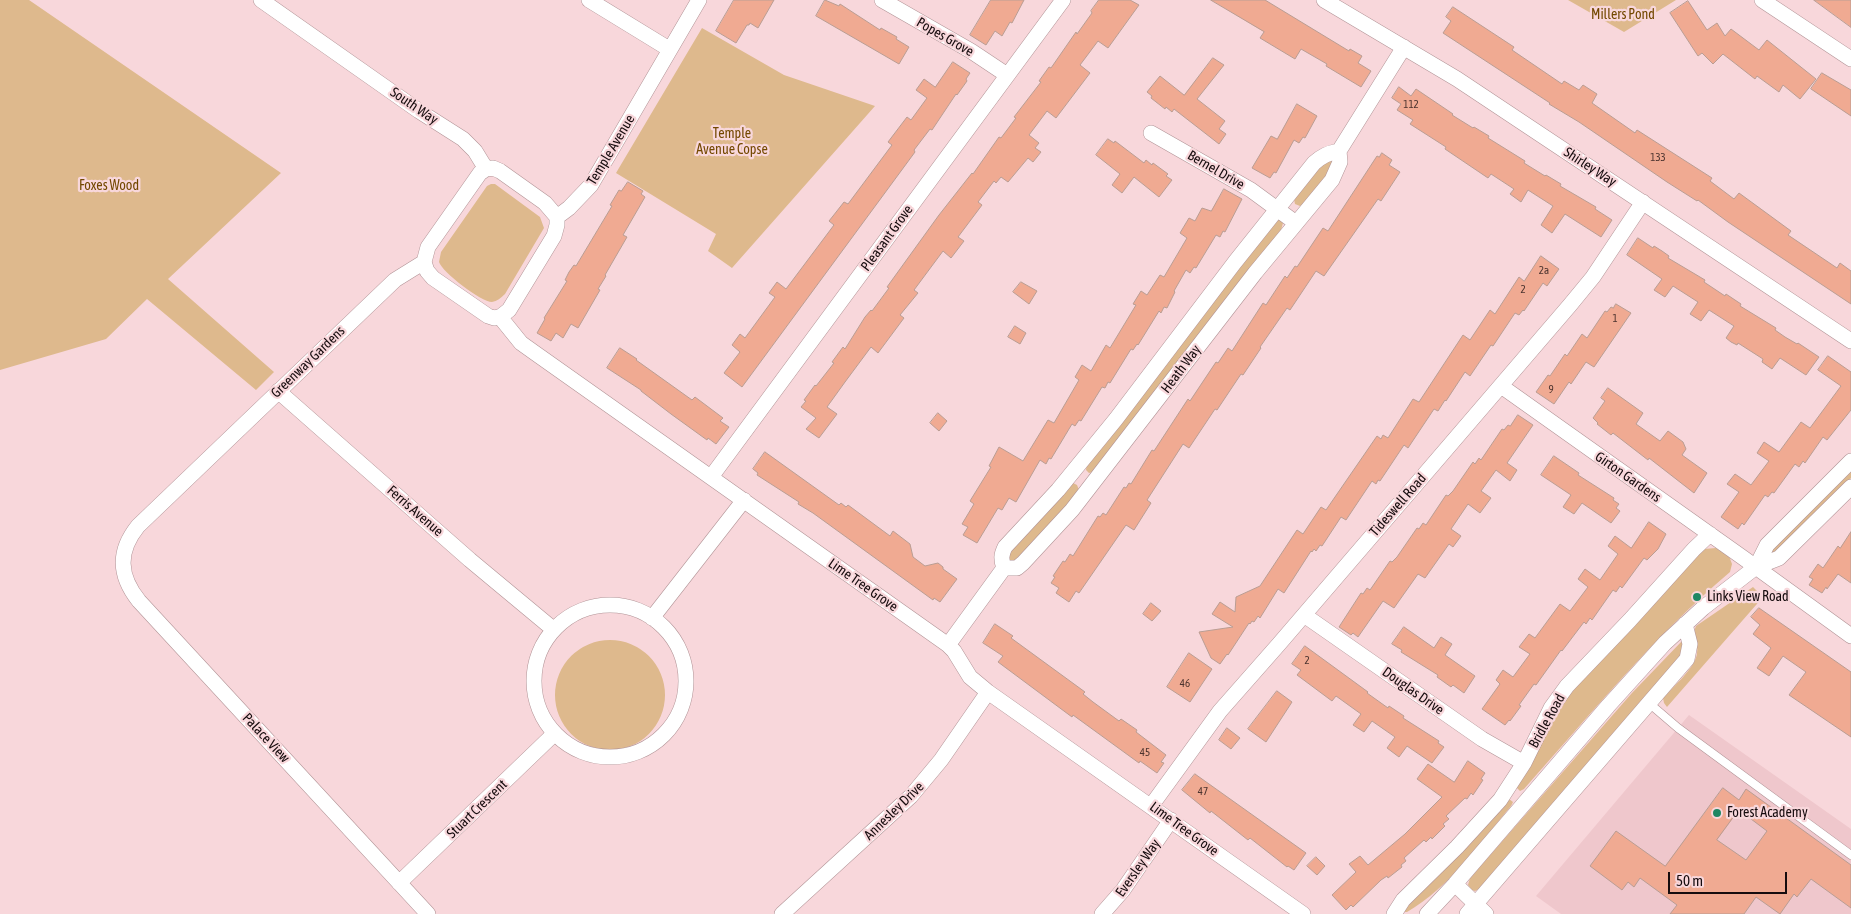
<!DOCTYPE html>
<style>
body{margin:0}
#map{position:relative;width:1851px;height:914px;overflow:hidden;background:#f8d7db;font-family:"Asap Condensed",sans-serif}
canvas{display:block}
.scale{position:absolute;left:1668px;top:872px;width:119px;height:22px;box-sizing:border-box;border:2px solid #160c0e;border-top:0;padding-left:6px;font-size:15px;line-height:18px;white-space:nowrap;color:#160c0e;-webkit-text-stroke:4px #f8d7db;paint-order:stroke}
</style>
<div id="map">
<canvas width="1851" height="914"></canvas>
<div class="scale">50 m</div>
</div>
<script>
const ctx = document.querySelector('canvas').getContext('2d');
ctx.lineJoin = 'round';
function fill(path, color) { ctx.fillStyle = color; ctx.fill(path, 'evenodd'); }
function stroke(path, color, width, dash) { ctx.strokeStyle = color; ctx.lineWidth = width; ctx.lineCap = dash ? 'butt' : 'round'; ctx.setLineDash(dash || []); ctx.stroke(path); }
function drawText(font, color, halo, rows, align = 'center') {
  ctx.font = font + ' "Asap Condensed",sans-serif'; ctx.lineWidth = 4.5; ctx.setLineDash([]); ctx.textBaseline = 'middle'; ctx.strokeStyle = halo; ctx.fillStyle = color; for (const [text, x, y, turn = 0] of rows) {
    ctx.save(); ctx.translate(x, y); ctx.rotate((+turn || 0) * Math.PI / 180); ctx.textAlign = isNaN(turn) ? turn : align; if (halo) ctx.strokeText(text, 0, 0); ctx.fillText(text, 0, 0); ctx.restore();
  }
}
const built = new Path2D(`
 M1689,715l162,114v85h-290l-25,-18z`);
const green = new Path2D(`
 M0,0h29l252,173 -113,106 106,93 -18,18 -109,-91 -41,40 -106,31z
 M1568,0h108l-52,32z
 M702,28l82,47 91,31 -143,162 -24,-17 8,-17 -100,-61z
 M1329,158l4,3 -6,14 -25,30 -2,1 -5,-2 -1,-5 22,-29z
 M491,184h4l45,33 4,11 -39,66c-4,4 -8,7 -13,8 -11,0 -50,-30 -53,-40l2,-10 46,-66z
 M1280,219l3,4 -2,7 -188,242 -4,1 -3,-3 1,-6 190,-244z
 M1851,468v10l-38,40 -43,40 -3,-5z
 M1073,483l4,2 2,5 -15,19 -48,52 -8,1 -1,-8z
 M1716,548l13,8 3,8 -2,8c-76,64 -140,143 -206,217l-4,2 -4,-4 43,-83 145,-155z
 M1753,587l10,10 -96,110 -3,-4 -1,-5c10,-11 33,-31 34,-45 2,-9 -6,-18 -1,-27z
 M555 695a55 55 0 1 1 110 0a55 55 0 1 1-110 0Z
 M1682,641l2,11 -205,237 -4,2 -3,-1 -4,-5 2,-7 162,-185z
 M1509,799l4,3 -2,4c-31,37 -62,82 -104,106h-3l-1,-5z`);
const building = new Path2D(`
 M734,0h40l-16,28 -8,-5 -1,2h-2l-11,18 -20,-12z
 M825,0l14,6 1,-2 40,26 1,-2 16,9 -1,2 13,8 -10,17 -83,-48z
 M991,0h33l-12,23 -2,-1 -8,14 -7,-5 -9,14 -16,-10z
 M1099,0h31l9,5 -31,43 -10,-7 -18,24 10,8 -34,45 -9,-7 -18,24 10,8 -4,5 6,4 -8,10 -5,-4 -20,24 -7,-5 -5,6 -2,-2 -16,21 4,3 -24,32 6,4 -13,17 -8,-7 -29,39 4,3 -18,22 4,3 -26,35 -7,-6 -26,35 -18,25 10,7 -18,24 -13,-9 10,-11 -15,-11 5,-6 -2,-1 11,-15 1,1 18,-23 -2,-1 11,-15 2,2 20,-32 6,-7 1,1 17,-23 -2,-1 52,-72 33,-42 1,1 26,-37 2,1 15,-20 -2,-1 27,-35 -2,-1 10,-14 2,1 25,-36 1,2 15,-21 -1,-2z
 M1211,0h54l84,51 1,-2 12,7 -4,7 13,8 -10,16 -35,-21 1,-2 -26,-15 -6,10 -35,-21 4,-6z
 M1814,0h37v27z
 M1688,1l19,29 10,-7 8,13 6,-7 28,21 8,-10 49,39 -16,20 -17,-14 -4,7 -22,-16 -2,3 -32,-25 -10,10 -11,-11 -4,3 -28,-43z
 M1453,7l61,40 -2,3 50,34 2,-3 15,9 4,-5 14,9 -5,9 43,30 2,-3 75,48 -2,3 24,18 5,-6 52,38 -3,4 49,33 3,-5 11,8v33l-123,-82 -30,-22 -1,1 -30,-19 -88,-60 -30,-18 1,-1 -107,-70 8,-12 -5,-4z
 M1213,58l11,7 -27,34 28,22 -6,8 7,5 -7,10 -45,-35 -2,3 -6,-5 -1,2 -14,-11 1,-2 -5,-4 13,-16 24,19z
 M953,62l17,11 -4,6 1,2 -10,14 -1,-1 -24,36 -2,-1 -16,21 1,2 -173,235 -18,-14 16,-21 -8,-7 8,-11 5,4 30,-41 -6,-4 8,-11 9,7 48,-64 -5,-4 4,-5 11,-14 4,2 44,-59 -4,-3 19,-25 4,3 16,-22 -11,-8 8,-11 11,8z
 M1822,73l29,17v26l-40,-27z
 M1399,87l12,9 5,-7 37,25 -1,1 21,13 1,-1 15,9 -1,2 37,23 -1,2 21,13 1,-1 15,9 -1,2 36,21 -1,2 17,11 -11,17 -36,-23 -13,19 -11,-8 12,-19 -25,-16 -7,12 -11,-8 4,-5 -23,-15 -3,4 -43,-29 1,-2 -36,-23 3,-4 -16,-10 4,-6 -9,-6z
 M1297,104l20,12 -12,22 -2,-1 -4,6 -5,-3 -18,33 -2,-1 -4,6 -18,-10 19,-32 6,3z
 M1108,139l6,4 1,-2 29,22 2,-3 6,5 1,-2 15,11 -2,2 6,4 -13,17 -25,-20 -12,16 -10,-8 8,-11 -24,-19z
 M1382,153l10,7 -3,5 11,7 -19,29 -3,-2 -54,77 -8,-5 -26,39 -3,-2 -27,39 1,1 -18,27 -2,-1 -24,36 -2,-1 -26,39 -6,-4 -36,56 4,3 -17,27 -8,-5 -47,68 -3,-2 -7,11 -13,-9 3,-5 -8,-5 4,-6 -2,-1 10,-15 2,1 5,-8 3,2 25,-40 2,1 3,-4 3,2 18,-28 2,1 3,-5 2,1 21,-34 2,1 34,-52 2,2 26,-39 2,1 10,-15 4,3 31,-48 3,2 19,-29 2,2 8,-12 2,1 26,-39 5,3 49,-75 2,1z
 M628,182l15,9 -2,3 4,3 -22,38 4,2 -22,38 1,1 -8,13 2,1 -22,38 -7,-4 -8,14 -7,-5 -5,8 -14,-8 8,-14 -1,-1 23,-37 -2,-1 4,-8 5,-7 2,1 36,-60 -2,-1 9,-15 2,1z
 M1224,189l18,10 -17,33 -2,-1 -3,6 -4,-2 -20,33 -2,-1 -4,6 -4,-3 -12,21 1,1 -8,16 -3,-1 -3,6 -2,-2 -21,34 -1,-1 -4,6 -2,-1 -21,34 -2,-1 -3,6 -3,-1 -21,34 -2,-1 -4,6 -3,-2 -21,35 -2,-1 -3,6 -6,-4 -24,42 -7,-4 -7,12 -4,-2 -21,35 -14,-8 5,-8 -6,-3 12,-20 -4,-3 21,-34 -2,-1 10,-19 24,14 25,-41 6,3 25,-43 -4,-3 7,-12 9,6 15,-26 4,3 26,-43 -3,-1 8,-13 6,4 13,-20 4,2 23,-39 -7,-5 9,-15 6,3 7,-13 9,3z
 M1638,238l15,10 1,-2 8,5 7,5 -1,2 37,22 -1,2 21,14 1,-2 15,10 -1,2 36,22 -1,2 10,7 12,7 1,-1 21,14 -13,18 -26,-17 -8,11 -10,-7 1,-3 -25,-16 -1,2 -6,-3 -5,-4 8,-12 -25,-16 -8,11 -11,-7 8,-12 -25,-16 -8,11 -11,-7 8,-11 -35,-24z
 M1541,256l18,13 -12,17 -4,-3 -19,28 -1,-1 -4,5 -4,-2 -22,33 -2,-1 -21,31 -5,-4 -19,29 -1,-1 -7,11 -4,-2 -26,39 -4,-3 -24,36 -2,-1 -2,4 -4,-3 -26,39 -5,-3 -19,29 -2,-1 -4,6 -2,-2 -2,3 -1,-1 -27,42 -6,-4 -18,29 -2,-2 -4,6 -2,-1 -2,3 -1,-1 -21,32 -1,-1 -7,10 -9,-6 -12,-26 34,-5 -21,-13 8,-12 15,10 1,-15 24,-11 37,-56 6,4 18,-27 5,3 51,-74 4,3 2,-4 5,3 25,-39 6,3 44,-67 7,5 20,-30 5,4 24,-37 5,4z
 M1021,282l16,9 -8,13 -16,-12z
 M1616,304l15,9 -37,54 -8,-5 -15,22 -2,-2 -15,22 -18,-12 12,-17 2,1 15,-22 2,2 15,-22 5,4 18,-27 2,1 4,-5 2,1z
 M1015,326l11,7 -6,11 -12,-7z
 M620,348l17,11 -1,1 56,40 3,-3 28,21 -3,3 9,6 -13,17 -8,-6 -1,2 -36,-26 -30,-23v-1l-34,-22z
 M1828,356l23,16v38l-24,30 -4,-3 -18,26 -2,-2 -4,6 -4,-3 -21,29 -2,-1 -4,5 -3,-2 -21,30 -2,-2 -4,6 -17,-12 18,-25 -12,-8 8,-10 16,11 18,-24 -12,-8 7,-11 15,10 22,-30 9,6 31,-42 -23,-16z
 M1608,388l35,25 -7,11 24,17 8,-10 15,11 3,7 -4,6 25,18 -13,20 -45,-35 -1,2 -35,-27 -2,2 -14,-11 1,-1 -5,-5 12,-17 -4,-3z
 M938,413l9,8 -8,10 -9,-8z
 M1518,415l15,10 -26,38 10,7 -7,11 -14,-11 -15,21 10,7 -11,15 -12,-9 -17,25 10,7 -8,11 -4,-3 -24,34 -7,-4 -24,34 -11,-7 -25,36 -5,-4 -2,2 -12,-8 22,-34 2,1 4,-6 3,2 20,-29 2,1 5,-5 20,-29 2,1 4,-6 3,2 20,-30 2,1 5,-5 20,-29 2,2 4,-6 2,2 21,-31 2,1 4,-5 2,1z
 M765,452l74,53 2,-2 5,4 2,-2 42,31 3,-5 17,13 3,13 12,9 13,-3 5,4v2l14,10 -17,23 -6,-4 -1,2 -120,-87 -15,-9 1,-2 -42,-27 1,-2 -5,-4z
 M1554,456l25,17 -1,2 36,23 -1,2 6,4 -3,4 4,3 -9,12 -29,-20 -8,11 -11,-7 8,-12 -30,-20z
 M1649,522l17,12 -8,15 -11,11 -3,-2 -22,30 -2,-2 -4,6 -3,-2 -21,30 -2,-2 -4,6 -2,-2 -22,29 -1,-1 -25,35 -2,-1 -15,21 2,1 -11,15 -1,-1 -4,5 -23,-16 18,-25 -4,-4 7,-10 10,7 17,-23 -11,-7 10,-13 6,4 25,-34 10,7 18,-24 -10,-8 7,-10 15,11 18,-26 -10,-8 7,-10 16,12z
 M1851,532v51l-13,-9 -11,15 -1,-2 -4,6 -13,-8 4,-6 -4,-2 9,-13 5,4 15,-22 2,2z
 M1151,603l10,8 -9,10 -9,-7z
 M1759,608l92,64v65l-62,-42 17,-23 -23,-16 -14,20 -12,-8 14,-20 -18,-14 7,-9 -9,-8z
 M995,624l18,12 -2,2 74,54 -2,2 10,8 26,19 2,-2 16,11 -1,2 30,23 -5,7 3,1 -7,10 -17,-12 -1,2 -66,-48 -1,2 -74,-55 5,-6 -20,-13z
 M1404,627l30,21 7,-11 11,7 -7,11 30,21 -11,17 -11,-8 -2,2 -14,-10 1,-2 -37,-23 1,-2 -10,-6z
 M1305,646l63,46 -1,1 21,15 1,-2 15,10 -1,2 36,23 -1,2 6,4 -12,16 -25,-17 -8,11 -12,-9 8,-11 -23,-16 -8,11 -11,-7 8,-11 -25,-18 -4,5 -35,-26 4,-5 -9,-6z
 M1189,653l23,16 -22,33 -23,-15z
 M1277,691l15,11 -26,40 -18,-13z
 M1227,728l13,10 -9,11 -12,-9z
 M1468,761l17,12 -4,6 2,1 -10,15 -2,-2 -4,6 -2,-1 -19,18 3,3 -6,5 2,2 -13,13 -1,-2 -5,5 -2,-2 -20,18 2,3 -5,4 1,2 -14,11 -1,-2 -6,4 -28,27 -2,-2 -5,5 -14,-15 24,-23 -7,-8 11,-8 8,9 37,-31 37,-37 -25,-18 11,-15 26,18z
 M1195,774l111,79 -12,17 -6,-4 -1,1 -37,-29 -2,2 -37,-29 -1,2 -28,-23z
 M1723,788l16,12 7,-11 105,76v43l-40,-29 -14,18 -3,-3 -14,20 -24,-17 -12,17h-74l7,-9 -37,-27 -6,9 -6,-5 -6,8 -32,-24 26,-35 49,35zM1739,810l28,21 -21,29 -29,-20z
 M1316,857l9,9 -8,9 -10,-9z`);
const service = new Path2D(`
 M1650,704l28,24 173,127`);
const minor = new Path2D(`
 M261,0l158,111 44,28 12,12 11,18
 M589,0l80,49
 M882,0l89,51 36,24
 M1324,0l133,79 394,262
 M1762,0l89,59
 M1151,133l100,57 45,33
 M557,217l12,-9 22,-23 108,-185
 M424,262l-29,18 -257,246c-21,26 -19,50 1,75l289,313
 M500,317l21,26 14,10 413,292 6,6 16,26 18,15 315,222
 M500,317l-6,1 -6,-2 -55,-38 -6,-7 -3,-9 4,-15 52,-74 6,-4 7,-1 7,3 45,32 12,14
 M500,317l9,-7 45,-74 3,-11v-8
 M1501,386l241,171 109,79
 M278,391l192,169 83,69
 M711,477l352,-477
 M1756,567l11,-22 84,-84
 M1004,568c-3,-9 -3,-13 1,-21l53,-57 58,-71 119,-157 79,-99c8,-7 14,-10 25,-12
 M534 681a76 76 0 1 1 152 0a76 76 0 1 1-152 0Z
 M1304,615l178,124 42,24
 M652,618l92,-118
 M948,645l56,-77h13l6,-5 49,-53 183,-237 77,-93 8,-18 -1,-11 65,-104
 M1151,806l69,-95 59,-67 291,-339 23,-28 50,-75
 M399,883l155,-149
 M1455,884l31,30
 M782,914l129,-118 30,-36 47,-68
 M1102,914l21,-24 48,-70
 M1394,914l9,-14 54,-53 43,-47 24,-37 27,-55 16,-22 63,-66 64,-71 16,-15
 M1427,914l28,-30 153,-178 57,-63 38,-35 53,-41 23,-9 72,-71
 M1467,914l220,-255 3,-15 -5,-20`);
const markers = [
 [1697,597,5,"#1e8763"],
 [1717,813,5,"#1e8763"]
];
const numberNames = [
 ["112",1411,105],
 ["133",1658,158],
 ["2a",1544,271],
 ["2",1523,290],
 ["1",1615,319],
 ["9",1551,390],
 ["2",1307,661],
 ["46",1185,684],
 ["45",1145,753],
 ["47",1203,792]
];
const parkNames = [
 ["Millers Pond",1623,15],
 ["Temple",732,134],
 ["Avenue Copse",732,150],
 ["Foxes Wood",109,186]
];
const streetNames = [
 ["Popes Grove",945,37,30],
 ["South Way",414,106,34],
 ["Temple Avenue",611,150,-59],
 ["Shirley Way",1590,167,33],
 ["Bernel Drive",1216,170,30],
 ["Pleasant Grove",887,238,-54],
 ["Greenway Gardens",308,362,-44],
 ["Heath Way",1181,369,-53],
 ["Girton Gardens",1628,477,35],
 ["Tideswell Road",1398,505,-49],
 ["Ferris Avenue",415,511,41],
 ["Lime Tree Grove",863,585,35],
 ["Douglas Drive",1413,691,35],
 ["Bridle Road",1547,721,-61],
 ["Palace View",266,738,47],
 ["Stuart Crescent",477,809,-44],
 ["Annesley Drive",894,811,-44],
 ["Lime Tree Grove",1184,829,36],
 ["Eversley Way",1138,868,-55]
];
const poiNames = [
 ["Links View Road",1707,597],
 ["Forest Academy",1727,813]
];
fill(built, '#efc7cc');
fill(green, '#deb98d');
fill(building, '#f0aa92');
stroke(building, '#b99d93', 1);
stroke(service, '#b19396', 9);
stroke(minor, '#b19396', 16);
stroke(service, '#fff', 8);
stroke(minor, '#fff', 15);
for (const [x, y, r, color] of markers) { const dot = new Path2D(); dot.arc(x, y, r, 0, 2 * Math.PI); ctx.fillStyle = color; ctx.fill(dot); stroke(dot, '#f8d7db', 2); }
drawText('11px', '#4c342f', null, numberNames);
drawText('14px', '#734800', '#f8d7db', parkNames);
drawText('14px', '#160c0e', '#f8d7db', streetNames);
drawText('14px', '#160c0e', '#f8d7db', poiNames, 'left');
</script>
